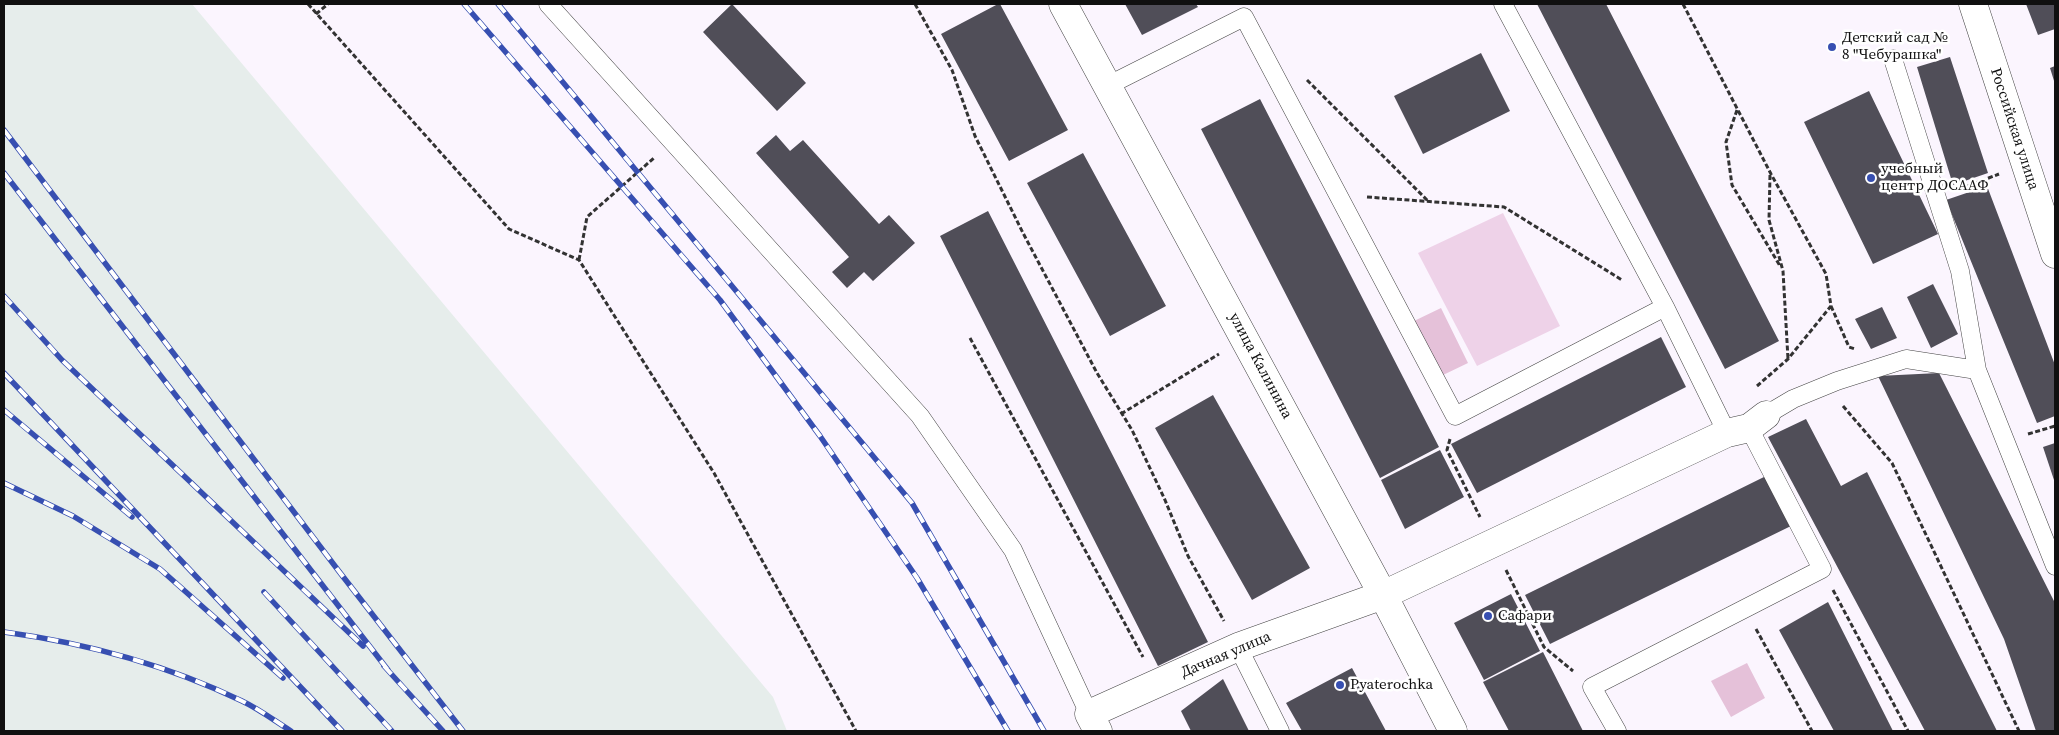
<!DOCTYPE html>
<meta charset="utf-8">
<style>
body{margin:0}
#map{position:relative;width:2059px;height:735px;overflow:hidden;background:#fbf5fe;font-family:"Source Serif 4",serif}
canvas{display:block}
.frame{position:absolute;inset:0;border:5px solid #101010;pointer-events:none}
</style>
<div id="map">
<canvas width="2059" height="735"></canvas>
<div class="frame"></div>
</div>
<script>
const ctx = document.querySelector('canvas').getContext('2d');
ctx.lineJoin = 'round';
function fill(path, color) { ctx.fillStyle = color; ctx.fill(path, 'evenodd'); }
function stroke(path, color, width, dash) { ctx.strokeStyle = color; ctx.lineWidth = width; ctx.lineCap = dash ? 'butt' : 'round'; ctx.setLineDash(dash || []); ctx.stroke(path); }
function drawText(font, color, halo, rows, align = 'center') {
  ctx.font = font + ' "Source Serif 4",serif'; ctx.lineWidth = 5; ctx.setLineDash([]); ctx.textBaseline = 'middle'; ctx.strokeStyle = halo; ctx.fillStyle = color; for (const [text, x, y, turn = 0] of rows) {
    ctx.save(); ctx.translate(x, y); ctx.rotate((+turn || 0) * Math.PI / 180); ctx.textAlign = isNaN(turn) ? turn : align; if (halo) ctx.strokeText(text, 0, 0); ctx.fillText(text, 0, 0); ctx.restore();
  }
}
const industrial = new Path2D(`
 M4,4h188l581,693 14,34h-783z`);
const green = new Path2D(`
 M1441,308l27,55 -27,13 -27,-55z
 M1747,663l18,35 -34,19 -20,-36z`);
const pitch = new Path2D(`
 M1503,213l57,113 -83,40 -59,-113z`);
const building = new Path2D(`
 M732,4l74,79 -29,28 -74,-79z
 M998,4h2l68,126 -59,31 -68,-127z
 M1125,4h71l2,3 -56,28z
 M1537,4h69l173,337 -54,28z
 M2026,4h29v25l-17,6z
 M1481,53l29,58 -87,43 -29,-58z
 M1950,57l38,116 -35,12 -36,-118z
 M2055,66v18l-5,-16z
 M1869,91l69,143 -65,30 -69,-142z
 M1260,99l179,348 -59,31 -179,-349z
 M776,135l14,16 13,-11 76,84 10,-9 26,28 -42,38 -9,-9 -17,16 -15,-16 17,-15 -93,-104z
 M1083,153l83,153 -56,30 -83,-153z
 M1987,186l68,179v51l-18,7 -91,-223z
 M988,211l220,431 -50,24 -218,-430z
 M1933,284l25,50 -27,14 -24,-51z
 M1882,307l15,31 -26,11 -16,-30z
 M1661,337l25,50 -209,106 -26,-49z
 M1939,373l116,230v128h-19l-32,-92 -126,-263z
 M1213,395l97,173 -58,32 -97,-172z
 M1806,419l35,67 26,-14 130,259h-72l-157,-294z
 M2055,443v40l-12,-36z
 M1440,450l24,47 -59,32 -24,-49z
 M1768,475l25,50 -243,119 -25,-49z
 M1511,594l29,57 -56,29 -30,-57z
 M1828,602l65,129h-59l-55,-101z
 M1543,652l40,79h-74l-26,-49z
 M1352,668l34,63h-84l-16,-28z
 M1223,679l26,52h-58l-10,-20z`);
const path = new Path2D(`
 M308,4l201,225 70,31 135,213 142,258
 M915,4l37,66 23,66 48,97 74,140 35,57 33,70 23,56 36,65
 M1683,4l88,170 55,100 5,32 -43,53 -31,27
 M316,14l12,-10
 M1307,80l121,121
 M1737,110l-11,32 6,43 48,81
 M1770,175l-1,45 14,51 5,88
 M1960,189l39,-15
 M1367,197l137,10 118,73
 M579,260l8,-43 68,-60
 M1831,306l18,41 6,2
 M970,338l173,319
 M1843,406l49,57 127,268
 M1121,414l98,-60
 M2028,434l27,-8
 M1450,439l-3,11 33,67
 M1506,570l38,77 29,24
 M1833,590l75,141
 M1756,629l56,102`);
const service = new Path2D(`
 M548,4l372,412 93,134 76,164
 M1503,4l162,303
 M1893,59l67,212 17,99
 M1107,86l137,-69 211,399 210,-109 62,126
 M1766,415l27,-16 44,-18 69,-22 71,11 78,196
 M1238,647l42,84
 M1617,731l-25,-44 230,-118 -73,-141`);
const minor = new Path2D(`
 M1063,4l320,591 70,136
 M1973,4l82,250
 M1098,731l-9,-17 149,-67 145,-52 344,-162 22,-5 17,-13`);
const rail = new Path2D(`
 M464,4l256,296 100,136 97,142 91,153
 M498,4l414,499 132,228
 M4,130l337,444 122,157
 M4,173l384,497
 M4,296l58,64 301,286
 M4,373l338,358
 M4,410l128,107
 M4,483l69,33 87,53 123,109
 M264,592l128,139
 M4,632c82,11 163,33 238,69 17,8 33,20 49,30
 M384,666l59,65`);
const markers = [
 [1832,47,5,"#374fb1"],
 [1871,178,5,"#374fb1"],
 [1488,616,5,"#374fb1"],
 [1340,685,5,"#374fb1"]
];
const poiNames = [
 ["Детский сад №",1842,38],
 ["8 \"Чебурашка\"",1842,55],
 ["учебный",1881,169],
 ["центр ДОСААФ",1881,186],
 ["Сафари",1498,616],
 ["Pyaterochka",1350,685]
];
const streetNames = [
 ["Российская улица",2014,129,72],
 ["улица Калинина",1260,366,62],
 ["Дачная улица",1226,655,-23]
];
fill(industrial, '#e6edeb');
fill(green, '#e5c1d9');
fill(pitch, '#eed2e8');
fill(building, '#504e58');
stroke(service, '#434343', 19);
stroke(minor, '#434343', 29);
stroke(path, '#323232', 3, [5, 2.5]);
stroke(service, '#fff', 18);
stroke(minor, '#fff', 28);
stroke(rail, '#374fb1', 5.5);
stroke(rail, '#fff', 4, [11]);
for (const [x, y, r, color] of markers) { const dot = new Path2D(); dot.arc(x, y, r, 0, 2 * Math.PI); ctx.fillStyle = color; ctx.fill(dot); stroke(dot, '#fff', 2); }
drawText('15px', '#101010', '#fff', poiNames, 'left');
drawText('15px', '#101010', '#fff', streetNames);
</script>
